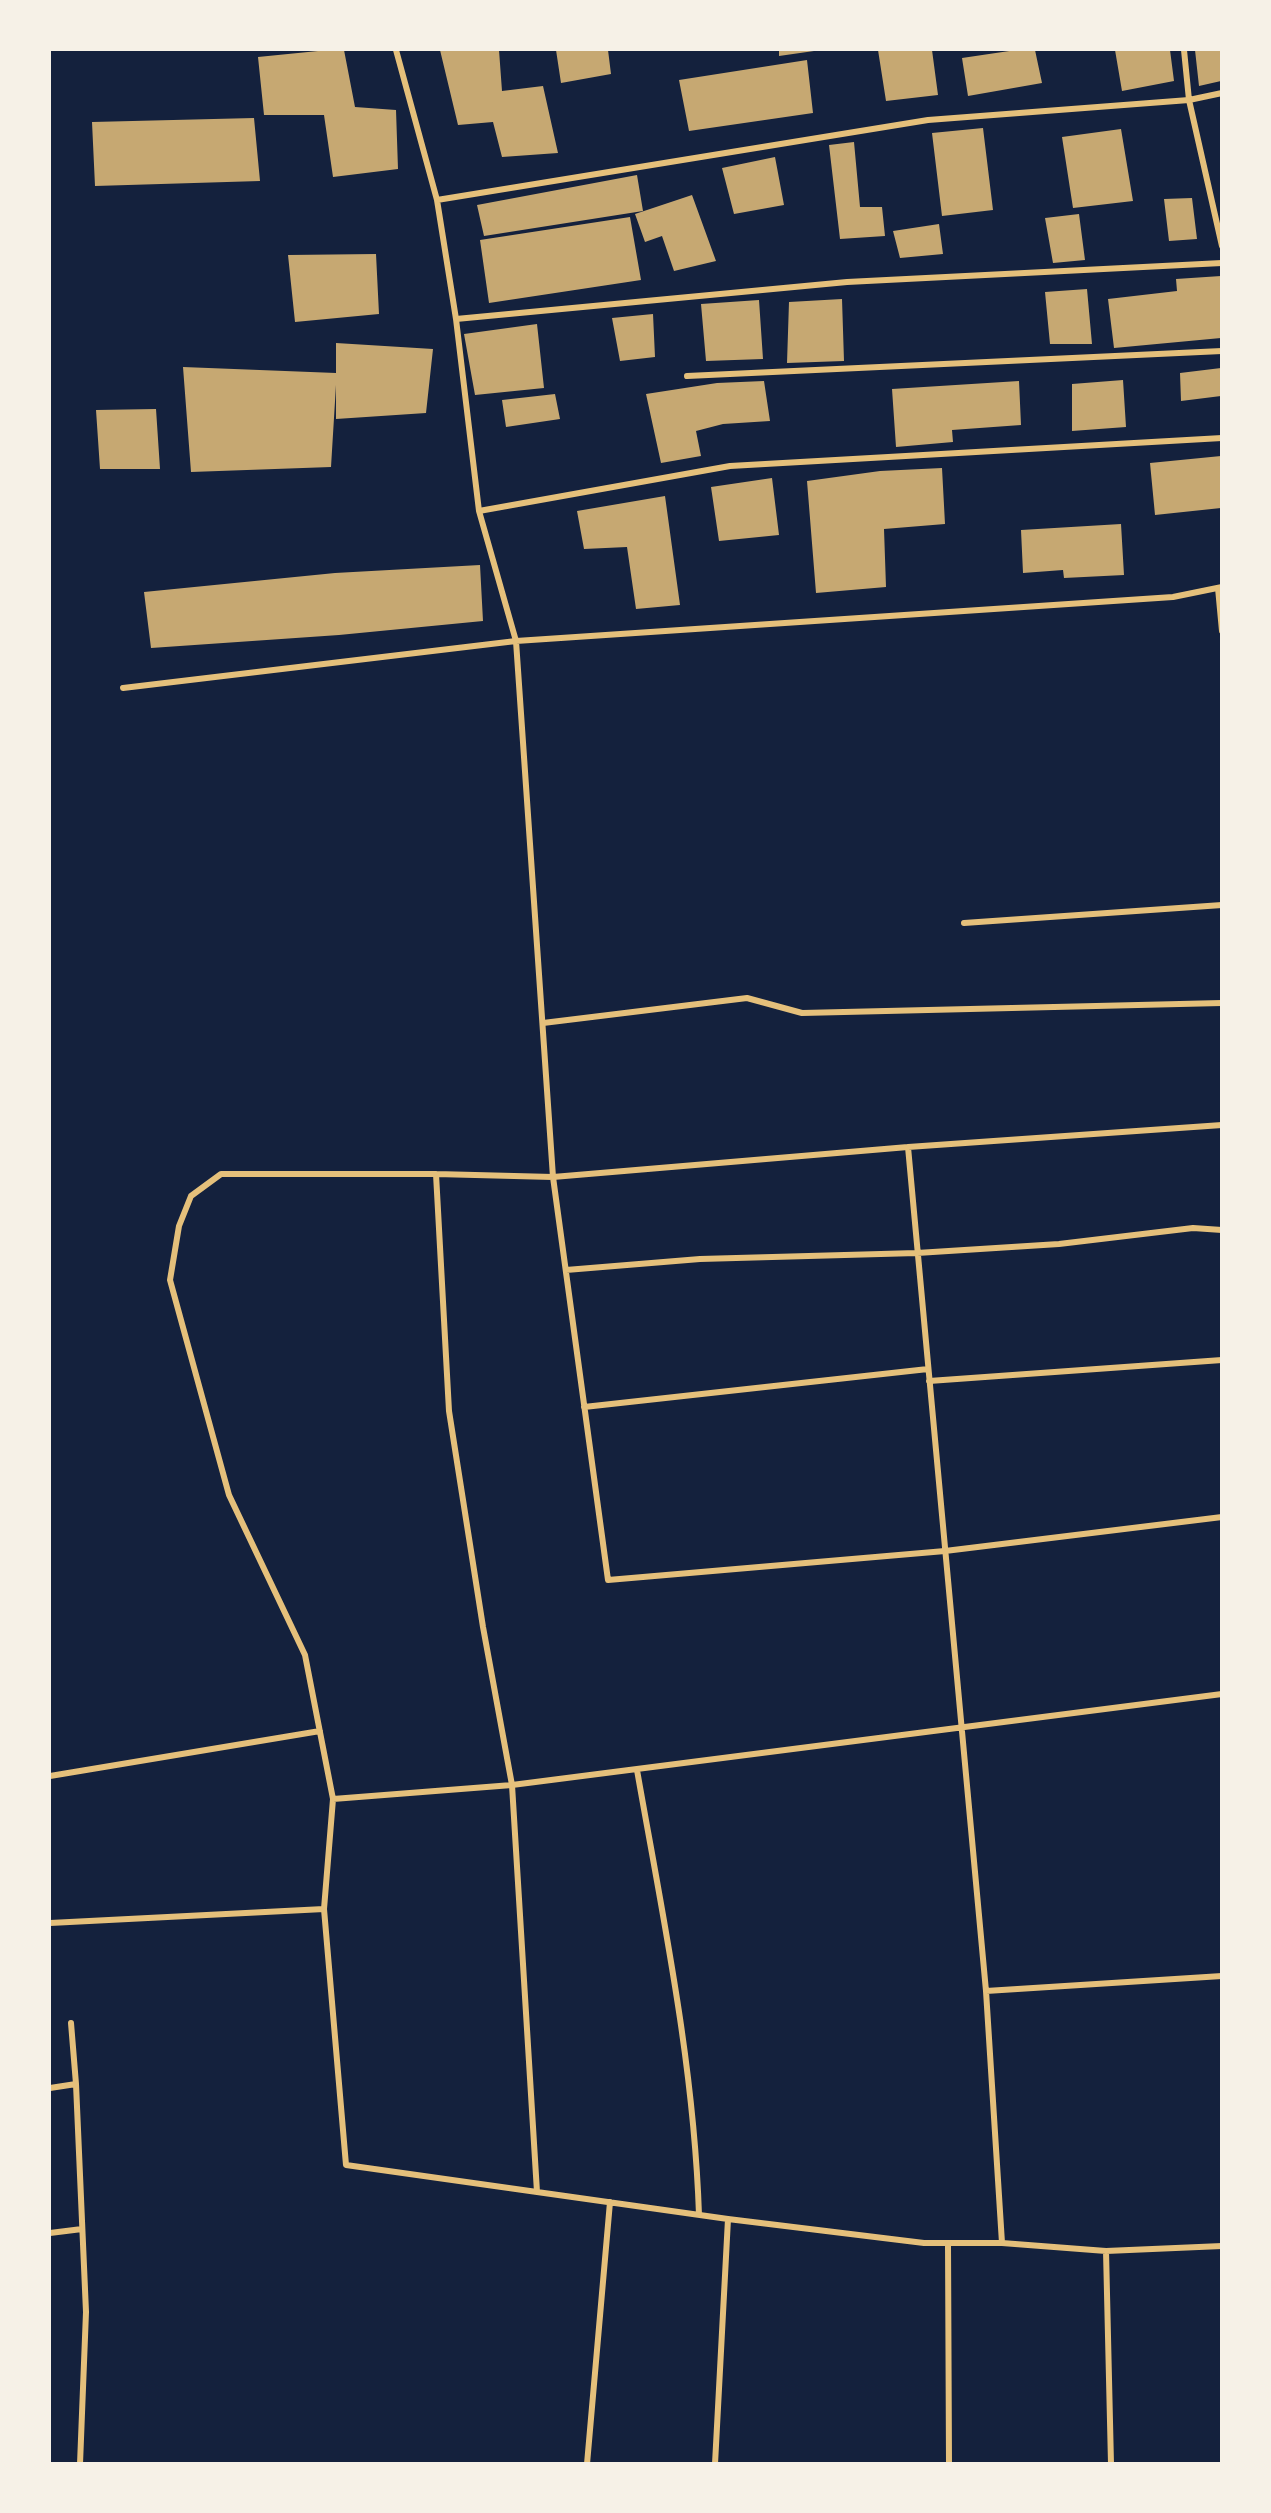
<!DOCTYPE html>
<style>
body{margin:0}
#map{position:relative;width:1271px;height:2513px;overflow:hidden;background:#14213d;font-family:"Times New Roman",serif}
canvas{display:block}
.frame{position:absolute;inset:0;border:51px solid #f6f1e7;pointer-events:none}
</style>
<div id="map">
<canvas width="1271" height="2513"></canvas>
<div class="frame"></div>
</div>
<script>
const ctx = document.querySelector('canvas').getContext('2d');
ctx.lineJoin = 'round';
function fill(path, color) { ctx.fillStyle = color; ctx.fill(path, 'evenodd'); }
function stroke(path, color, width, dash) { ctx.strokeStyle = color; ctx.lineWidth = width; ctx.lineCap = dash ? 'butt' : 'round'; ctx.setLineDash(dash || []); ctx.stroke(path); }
const building = new Path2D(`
 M328,50h16l11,57 41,3 2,59 -65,8 -9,-62h-60l-6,-58z
 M440,50h59l3,41 41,-5 15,67 -56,4 -9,-35 -35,3z
 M556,50h52l3,24 -50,9z
 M779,50h35v1l-35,5z
 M878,50h54l6,45 -52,6z
 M1016,50h19l7,33 -74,13 -6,-38z
 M1115,50h55l4,31 -52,10z
 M1195,50h26v31l-22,5z
 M807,60l6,53 -124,18 -10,-51z
 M254,118l6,63 -165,5 -3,-64z
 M983,128l10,82 -51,6 -10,-83z
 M1121,129l12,72 -60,7 -11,-71z
 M854,142l6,65h22l3,29 -45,3 -11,-94z
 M775,157l9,48 -50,9 -12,-46z
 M637,175l6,36 -159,25 -7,-31z
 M692,195l24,66 -42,10 -12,-35 -17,6 -10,-28z
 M1192,198l5,41 -28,2 -5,-42z
 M1079,214l6,46 -32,3 -8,-45z
 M630,217l11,63 -152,23 -9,-63z
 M939,224l4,30 -43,4 -7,-27z
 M376,254l3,60 -84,8 -7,-67z
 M1221,276v62l-107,10 -6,-49 69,-8 -1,-12z
 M1087,289l5,55h-42l-5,-52z
 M842,299l2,62 -57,2 2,-61z
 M759,300l4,59 -57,2 -5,-57z
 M653,314l2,43 -35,4 -8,-43z
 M537,324l7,64 -69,7 -11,-61z
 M336,343l97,6 -7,64 -90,6v-34l-5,82 -140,5 -8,-105 153,6z
 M1221,368v28l-40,5 -1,-28z
 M1123,380l3,47 -54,4v-47z
 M764,381l6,40 -47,3 -27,7 5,25 -40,7 -15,-69 71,-11z
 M1019,381l2,44 -69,5 1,12 -57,5 -4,-58z
 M555,394l5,25 -54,8 -4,-27z
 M156,409l4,60h-60l-4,-59z
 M1221,456v52l-66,7 -5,-52z
 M942,468l3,56 -61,5 2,58 -70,6 -9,-112 73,-10z
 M772,478l7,57 -60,6 -8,-54z
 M665,496l15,109 -44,4 -9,-62 -43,2 -7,-38z
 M1121,524l3,51 -60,3 -1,-8 -40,3 -2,-43z
 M480,565l3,56 -144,14 -188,13 -7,-56 191,-19z`);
const minor = new Path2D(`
 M396,50l41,150 19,119 23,192 37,130 37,536 55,403 337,-29 277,-34
 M1184,50l5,50 33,146
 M437,200l491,-80 261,-20 33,-7
 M456,319l391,-37 375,-19
 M687,376l535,-25
 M479,511l251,-45 492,-28
 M1218,588l4,43
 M123,688l393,-47 657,-44 49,-10
 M964,923l258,-18
 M543,1023l204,-25 55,15 420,-10
 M1222,1125l-314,22 -355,30 -117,-3h-215l-30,22 -12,30 -9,54 59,215 76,160 28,144 -9,110 22,256 382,54 196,24h78l104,8 116,-5
 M908,1147l78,844 16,252
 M436,1174l13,237 34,216 29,158 25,407
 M566,1270l134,-11 217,-6 142,-9 134,-16 29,2
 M929,1381l293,-21
 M584,1407l344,-38
 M637,1770c26,148 57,294 62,445
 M50,1776l270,-45
 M333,1799l179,-14 710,-91
 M50,1923l274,-14
 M986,1991l236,-15
 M71,2023l5,61 10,228 -6,152
 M50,2088l26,-4
 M50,2233l32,-4
 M948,2243l1,221
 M1106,2251l5,213
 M587,2464l23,-262
 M715,2464l13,-245`);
fill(building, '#c6a872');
stroke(minor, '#e5c07b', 6);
</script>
